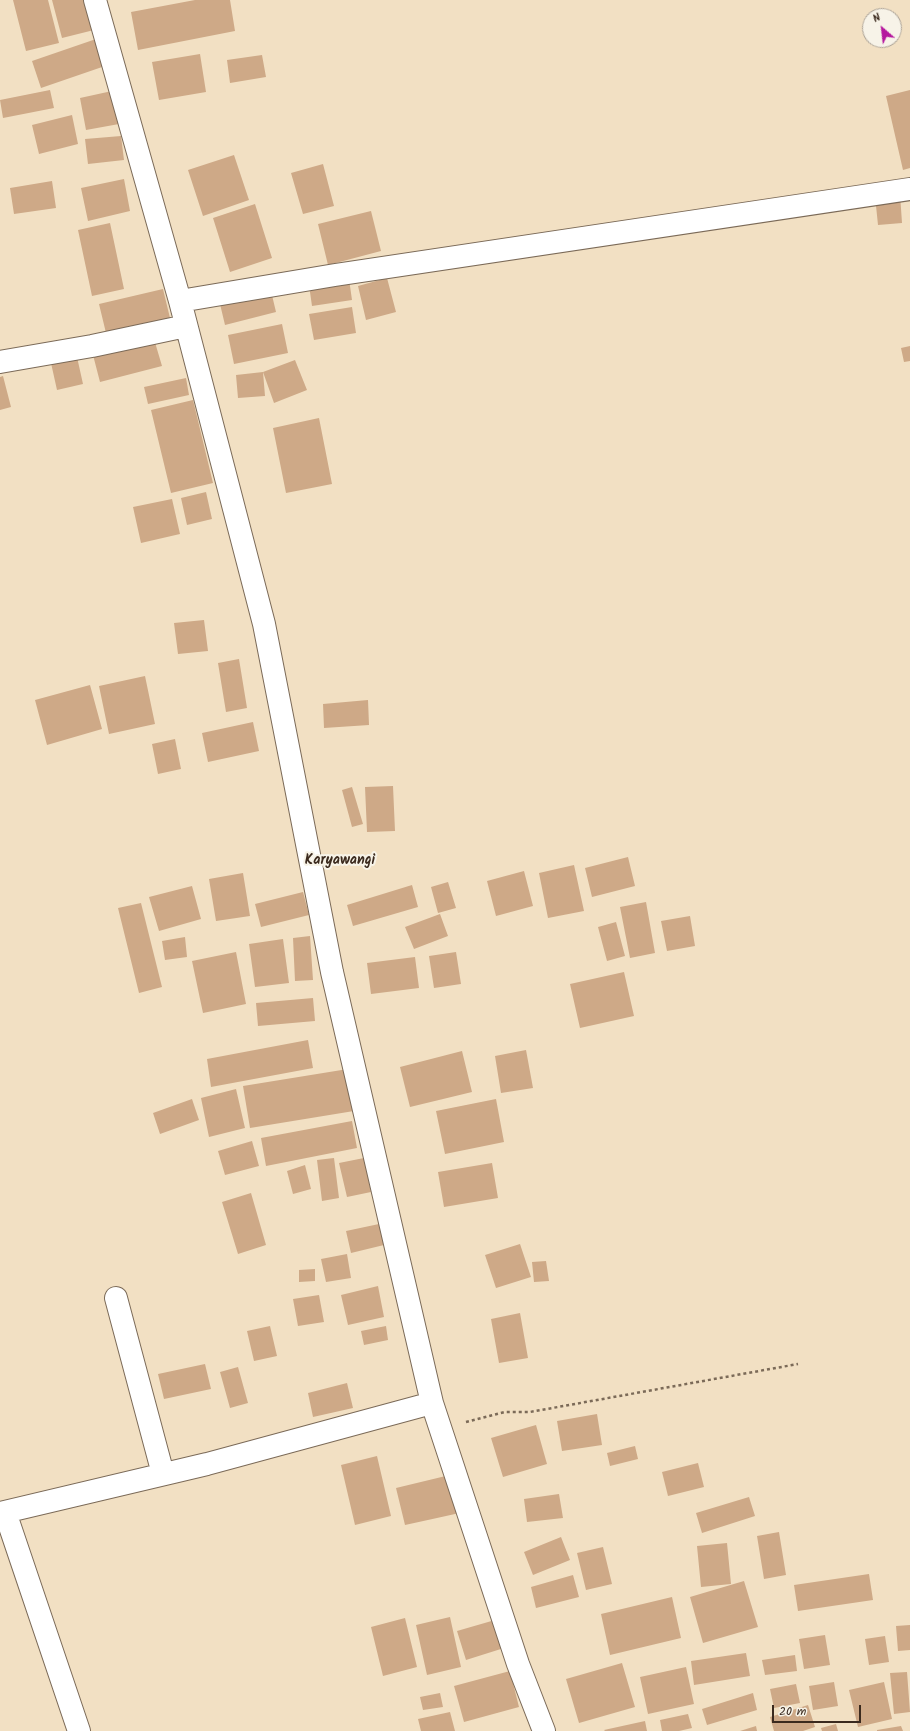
<!DOCTYPE html>
<style>
body{margin:0}
#map{position:relative;width:910px;height:1731px;overflow:hidden;background:#f2e0c3;font-family:Kalam,sans-serif}
canvas{display:block}
.north{position:absolute;left:862px;top:8px;width:40px;height:40px;box-sizing:border-box;background:#f7f3e8;border:1px solid #aca397;border-radius:50%;rotate:332deg;font-size:11px;font-weight:700;line-height:16px;text-align:center;color:#3b2a1e}
.north::after{content:'';display:block;margin:auto;width:14px;height:18px;background:#b5179e;clip-path:polygon(50% 0,100% 100%,50% 72%,0 100%)}
.scale{position:absolute;left:772px;top:1705px;width:89px;height:18px;box-sizing:border-box;border:2px solid #3b2a1e;border-top:0;padding-left:5px;font-size:12px;line-height:14px;white-space:nowrap;color:#3b2a1e;-webkit-text-stroke:3px #f7f3e8;paint-order:stroke}
</style>
<div id="map">
<canvas width="910" height="1731"></canvas>
<div class="north">N</div>
<div class="scale">20 m</div>
</div>
<script>
const ctx = document.querySelector('canvas').getContext('2d');
ctx.lineJoin = 'round';
function fill(path, color) { ctx.fillStyle = color; ctx.fill(path, 'evenodd'); }
function stroke(path, color, width, dash) { ctx.strokeStyle = color; ctx.lineWidth = width; ctx.lineCap = dash ? 'butt' : 'round'; ctx.setLineDash(dash || []); ctx.stroke(path); }
function drawText(font, color, halo, rows, align = 'center') {
  ctx.font = font + ' Kalam,sans-serif'; ctx.lineWidth = 4; ctx.setLineDash([]); ctx.textBaseline = 'middle'; ctx.strokeStyle = halo; ctx.fillStyle = color; for (const [text, x, y, turn = 0] of rows) {
    ctx.save(); ctx.translate(x, y); ctx.rotate((+turn || 0) * Math.PI / 180); ctx.textAlign = isNaN(turn) ? turn : align; if (halo) ctx.strokeText(text, 0, 0); ctx.fillText(text, 0, 0); ctx.restore();
  }
}
const building = new Path2D(`
 M13,0h35l11,43 -33,8z
 M52,0h34l8,30 -32,8z
 M195,0h35l5,31 -97,19 -7,-38z
 M96,39l9,27 -64,22 -9,-27z
 M200,54l6,38 -47,8 -7,-38z
 M262,55l4,22 -36,6 -3,-23z
 M50,90l4,18 -51,10 -3,-18z
 M910,90v78l-7,2 -17,-74z
 M112,91l7,33 -33,6 -6,-32z
 M72,115l6,29 -39,10 -7,-29z
 M121,136l3,24 -36,4 -3,-25z
 M234,155l15,45 -46,16 -15,-46z
 M323,164l11,42 -31,8 -12,-41z
 M124,179l6,32 -42,10 -7,-33z
 M52,181l4,27 -42,6 -4,-26z
 M900,194l2,29 -24,2 -3,-29z
 M255,204l17,54 -42,14 -17,-54z
 M371,211l10,40 -53,14 -10,-41z
 M110,223l14,66 -32,7 -14,-66z
 M387,278l9,34 -30,8 -8,-34z
 M349,279l3,21 -40,6 -3,-21z
 M163,289l7,29 -64,15 -7,-29z
 M271,291l5,21 -51,13 -5,-21z
 M352,307l4,26 -42,7 -5,-26z
 M282,324l6,29 -54,11 -6,-29z
 M154,339l8,27 -62,16 -7,-27z
 M910,346v15l-6,1 -3,-14z
 M77,357l6,27 -26,6 -6,-27z
 M295,360l12,30 -33,13 -11,-31 2,24 -27,2 -2,-23 27,-3z
 M3,376l8,31 -11,3v-33z
 M186,378l3,17 -41,9 -4,-17z
 M193,400l20,83 -42,10 -20,-83z
 M319,418l13,66 -46,9 -13,-65z
 M206,492l6,27 -25,6 -6,-27z
 M172,499l8,35 -39,9 -8,-36z
 M204,620l4,31 -30,3 -4,-31z
 M239,659l8,49 -21,4 -8,-49z
 M145,676l10,48 -46,10 -10,-48z
 M90,685l12,44 -55,16 -12,-45z
 M368,700l1,25 -45,3 -1,-24z
 M253,722l6,29 -51,11 -6,-29z
 M175,739l6,30 -23,5 -6,-30z
 M393,786l2,45 -28,1 -2,-45z
 M352,787l11,37 -11,3 -10,-37z
 M628,857l7,29 -43,11 -7,-29z
 M574,865l10,46 -36,7 -9,-45z
 M524,871l9,35 -37,10 -9,-35z
 M243,873l7,43 -34,5 -7,-42z
 M448,882l8,26 -18,5 -7,-26z
 M412,885l6,22 -65,19 -6,-21z
 M192,886l9,33 -42,12 -10,-34z
 M303,892l6,23 -48,12 -6,-23z
 M646,902l9,51 -25,5 -10,-51z
 M141,903l21,84 -23,6 -21,-85z
 M440,914l8,22 -34,13 -9,-22z
 M690,916l5,30 -28,5 -6,-30z
 M616,922l9,34 -18,5 -9,-34z
 M310,936l3,44 -18,1 -2,-43z
 M185,937l2,20 -22,3 -3,-19z
 M283,939l6,44 -34,4 -6,-43z
 M236,952l10,52 -43,9 -11,-52z
 M456,952l5,32 -27,4 -5,-32z
 M415,957l4,31 -48,6 -4,-31z
 M624,972l10,44 -54,12 -10,-44z
 M313,998l2,23 -57,5 -2,-23z
 M308,1040l5,28 -102,19 -4,-28z
 M526,1050l7,38 -32,5 -6,-37z
 M462,1051l10,41 -62,15 -10,-40z
 M354,1068l6,42 -110,18 -7,-42z
 M236,1089l9,39 -36,9 -8,-39z
 M192,1099l7,21 -39,14 -7,-21z
 M496,1099l8,43 -59,12 -9,-43z
 M352,1121l5,27 -91,18 -5,-28z
 M252,1141l7,25 -34,9 -7,-24z
 M334,1158l5,40 -17,3 -5,-41z
 M364,1158l7,34 -24,5 -8,-34z
 M492,1163l6,35 -54,9 -6,-35z
 M305,1165l6,24 -18,5 -6,-23z
 M251,1193l15,52 -28,9 -16,-52z
 M379,1224l5,21 -33,8 -5,-22z
 M520,1244l11,33 -35,11 -11,-33z
 M347,1254l4,24 -25,4 -5,-23z
 M546,1261l3,20 -15,1 -2,-20z
 M315,1269v12l-16,1v-12z
 M378,1286l6,31 -36,8 -7,-30z
 M319,1295l5,27 -26,4 -5,-27z
 M520,1313l8,45 -29,5 -8,-44z
 M270,1326l7,30 -23,5 -7,-30z
 M386,1326l2,14 -24,5 -3,-14z
 M205,1364l6,25 -47,10 -6,-25z
 M238,1367l10,36 -18,5 -10,-36z
 M347,1383l6,25 -40,9 -5,-24z
 M597,1414l5,31 -40,6 -5,-30z
 M536,1425l11,39 -44,13 -12,-39z
 M635,1446l3,13 -28,7 -3,-13z
 M377,1456l14,60 -36,9 -14,-60z
 M698,1463l6,24 -36,9 -6,-24z
 M454,1474l10,38 -27,6 -1,-4 1,4 -32,7 -9,-37z
 M559,1494l4,24 -36,4 -3,-23z
 M749,1497l6,19 -53,17 -6,-20z
 M779,1532l7,43 -22,4 -7,-43z
 M561,1537l9,23 -37,15 -9,-23z
 M727,1543l4,41 -30,3 -4,-41z
 M603,1547l9,37 -26,6 -9,-37z
 M869,1574l4,26 -75,11 -4,-26z
 M573,1575l6,22 -43,11 -5,-21z
 M744,1581l14,46 -55,16 -13,-46z
 M672,1597l9,41 -71,17 -9,-41z
 M450,1617l11,50 -34,8 -11,-50z
 M405,1618l12,49 -34,9 -12,-49z
 M495,1620l9,28 -38,12 -9,-29z
 M910,1625v25l-12,1 -2,-25z
 M825,1635l5,30 -26,4 -5,-30z
 M885,1636l4,26 -20,3 -4,-26z
 M746,1653l4,23 -56,9 -3,-24z
 M795,1655l2,16 -32,4 -3,-15z
 M622,1663l13,44 -56,16 -13,-44z
 M686,1667l8,37 -46,10 -8,-37z
 M510,1671l9,36 -55,15 -10,-36z
 M907,1672l3,40 -16,2 -4,-41z
 M834,1682l4,24 -25,4 -4,-24z
 M884,1682l8,37 -34,8 -9,-37z
 M796,1684l4,19 -26,5 -4,-19z
 M440,1693l3,14 -20,3 -3,-13z
 M753,1693l4,17 -50,15 -5,-16z
 M808,1705l7,22 -12,4h-29l-4,-14z
 M450,1712l5,19h-34l-3,-12z
 M688,1714l4,14 -13,3h-17l-2,-11z
 M645,1721l2,10h-42l-1,-1z
 M836,1724l2,7h-16l-1,-3z
 M756,1726l1,5h-17z
 M901,1726l2,5h-26v-1z`);
const path = new Path2D(`
 M466,1422l39,-10h25l268,-48`);
const minor = new Path2D(`
 M95,0l85,301 84,323 68,348 100,431 86,261 26,67
 M180,301l155,-26 575,-86
 M0,362l92,-16 94,-20
 M116,1298l47,176
 M5,1512l74,219
 M0,1513l207,-49 225,-61`);
const quarterNames = [
 ["Karyawangi",340,862]
];
fill(building, '#cea987');
stroke(minor, '#7b6a58', 24);
stroke(path, '#7b6a58', 2.5, [3, 3]);
stroke(minor, '#fff', 22);
drawText('bold 14px', '#3b2a1e', '#f7f3e8', quarterNames);
</script>
